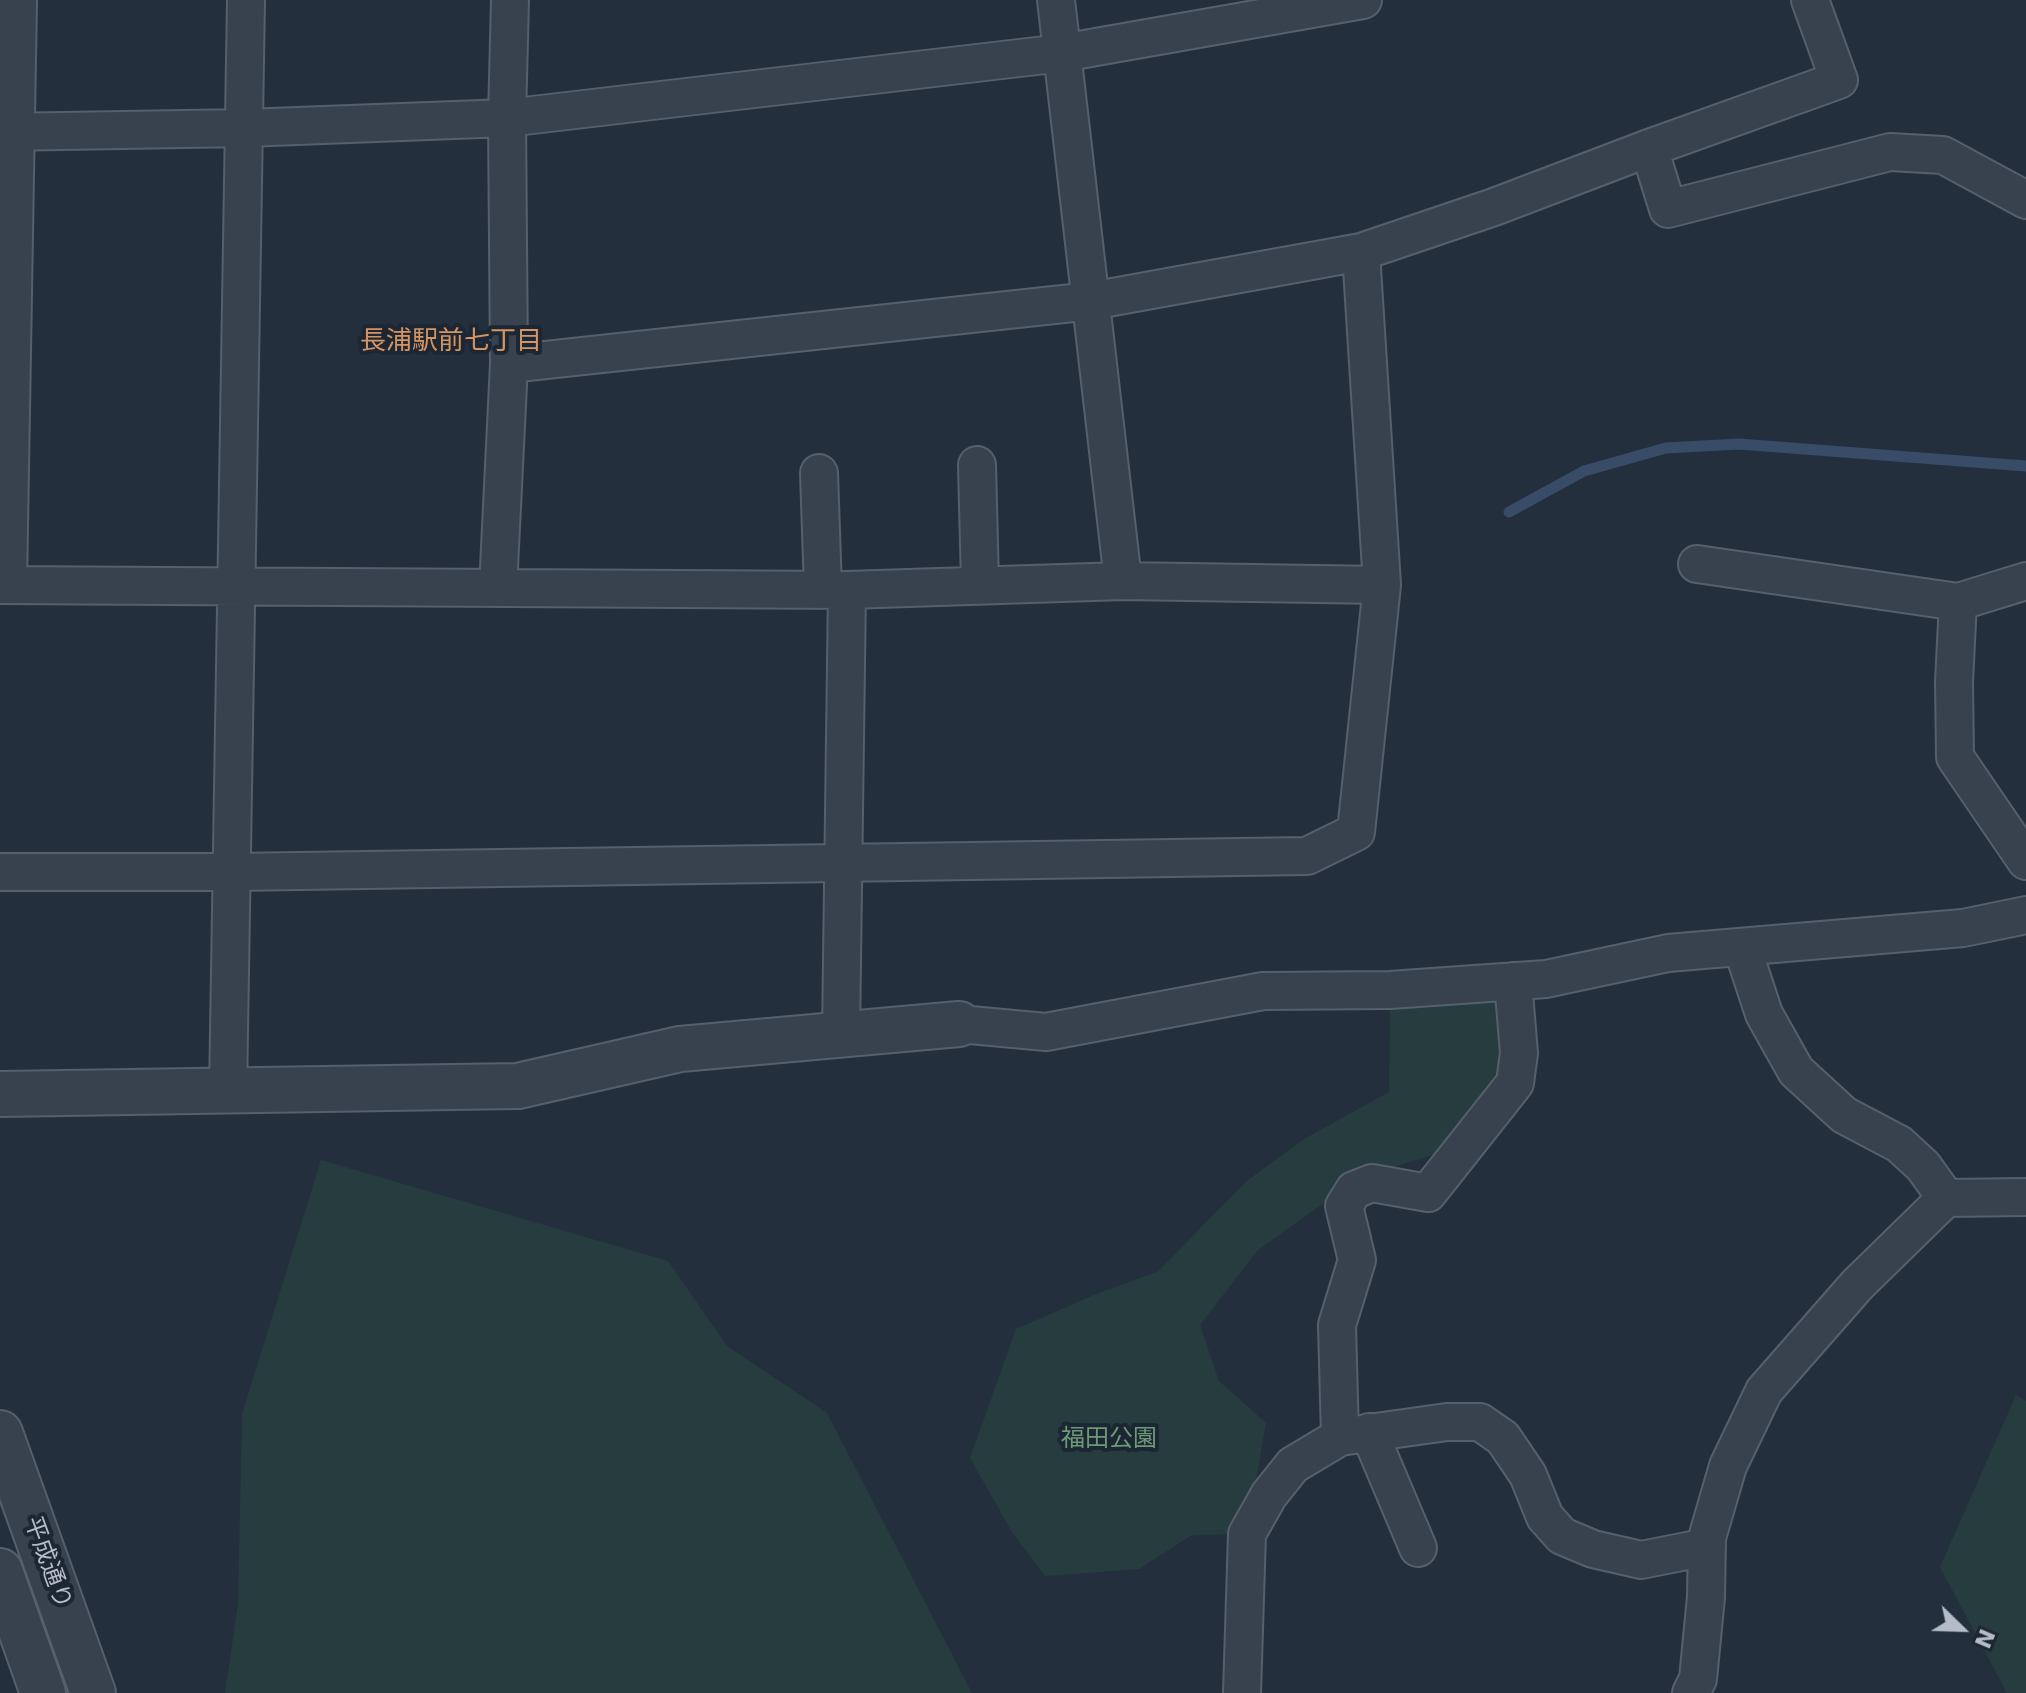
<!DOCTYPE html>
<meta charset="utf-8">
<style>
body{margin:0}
#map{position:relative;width:2026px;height:1693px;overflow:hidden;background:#242f3e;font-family:"DejaVu Sans",sans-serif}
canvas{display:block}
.north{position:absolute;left:1922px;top:1589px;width:80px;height:80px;-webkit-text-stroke:6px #1d2633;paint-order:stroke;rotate:113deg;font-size:22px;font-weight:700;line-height:32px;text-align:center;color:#b4bcc9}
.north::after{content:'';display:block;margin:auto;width:28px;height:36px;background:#b4bcc9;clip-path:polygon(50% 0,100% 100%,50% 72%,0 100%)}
</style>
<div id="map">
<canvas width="2026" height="1693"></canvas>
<div class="north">N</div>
</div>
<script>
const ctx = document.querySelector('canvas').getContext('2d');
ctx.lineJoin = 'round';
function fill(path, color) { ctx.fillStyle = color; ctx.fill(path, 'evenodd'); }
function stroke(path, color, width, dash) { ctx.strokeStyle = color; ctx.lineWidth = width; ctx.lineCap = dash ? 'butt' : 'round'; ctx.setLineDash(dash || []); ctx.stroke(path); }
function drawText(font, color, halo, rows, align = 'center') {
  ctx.font = font + ' "DejaVu Sans","Noto Sans JP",sans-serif'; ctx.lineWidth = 8; ctx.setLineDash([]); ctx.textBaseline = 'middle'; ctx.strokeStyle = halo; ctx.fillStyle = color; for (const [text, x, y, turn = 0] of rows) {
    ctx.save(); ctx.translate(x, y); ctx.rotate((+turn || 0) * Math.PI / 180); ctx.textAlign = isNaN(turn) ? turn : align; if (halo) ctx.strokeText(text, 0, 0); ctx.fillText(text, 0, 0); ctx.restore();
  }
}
const green = new Path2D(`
 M1502,981l9,89 -54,77 -100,32 -99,71 -58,75 19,56 47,42 -19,111 -55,1 -53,34 -94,7 -33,-44 -42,-74 46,-129 85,-37 56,-20 91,-92 56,-41 85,-47 1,-102z
 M321,1160l347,101 59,85 100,67 145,280h-747l13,-90 4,-189z
 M2016,1395l10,6v292h-19l-67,-126z`);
const stream = new Path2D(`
 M1509,512l75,-41 82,-23 73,-4 287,22`);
const minor = new Path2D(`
 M1056,0l67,581
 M0,132l245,-4 262,-10 555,-65 301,-53
 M1649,148l19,61 222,-57 53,3 83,45
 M509,364l582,-63 270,-49 133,-45 155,-59 190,-68 -29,-80
 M977,465l3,119
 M819,473l4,117
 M1697,564l261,38 68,-21
 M0,585l847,5 276,-9 259,4
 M8,585l10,-585
 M498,588l11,-224 -2,-246 3,-118
 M1958,602l-4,80 1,75 71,104
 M0,872h232l1075,-16 49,-24 26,-247 -21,-333
 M1742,947l22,67 32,57 48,44 55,29 24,22 23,32 80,-1
 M959,1024l87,8 217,-41 127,-1 156,-11 122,-26 295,-25 63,-13
 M841,1034l6,-444
 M228,1092l18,-1092
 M1369,1432l49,116
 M1340,1437l-3,-112 20,-65 -13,-54 10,-16 18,-7 56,10 87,-110 4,-30 -6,-72
 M1242,1693l5,-159 22,-39 24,-30 47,-28 107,-15h33l23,16 25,37 17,42 17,19 31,13 48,11 66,-13
 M1691,1693l7,-14 8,-82 1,-59 21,-72 36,-75 93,-106 89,-87`);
const tertiary = new Path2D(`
 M0,1094l518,-8 162,-37 279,-25
 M0,1433l93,260
 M0,1571l43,122`);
const parkNames = [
 ["福田公園",1109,1440]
];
const streetNames = [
 ["平成通り",47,1563,70]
];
const neighbourhoodNames = [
 ["長浦駅前七丁目",451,342]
];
fill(green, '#263c3f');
stroke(stream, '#394c67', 11);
stroke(minor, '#565f6c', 40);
stroke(tertiary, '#565f6c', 48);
stroke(minor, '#38414e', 36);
stroke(tertiary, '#38414e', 44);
drawText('24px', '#6b9a76', '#1d2633', parkNames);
drawText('24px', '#b4bcc9', '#1d2633', streetNames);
drawText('26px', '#d59563', '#1d2633', neighbourhoodNames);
</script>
